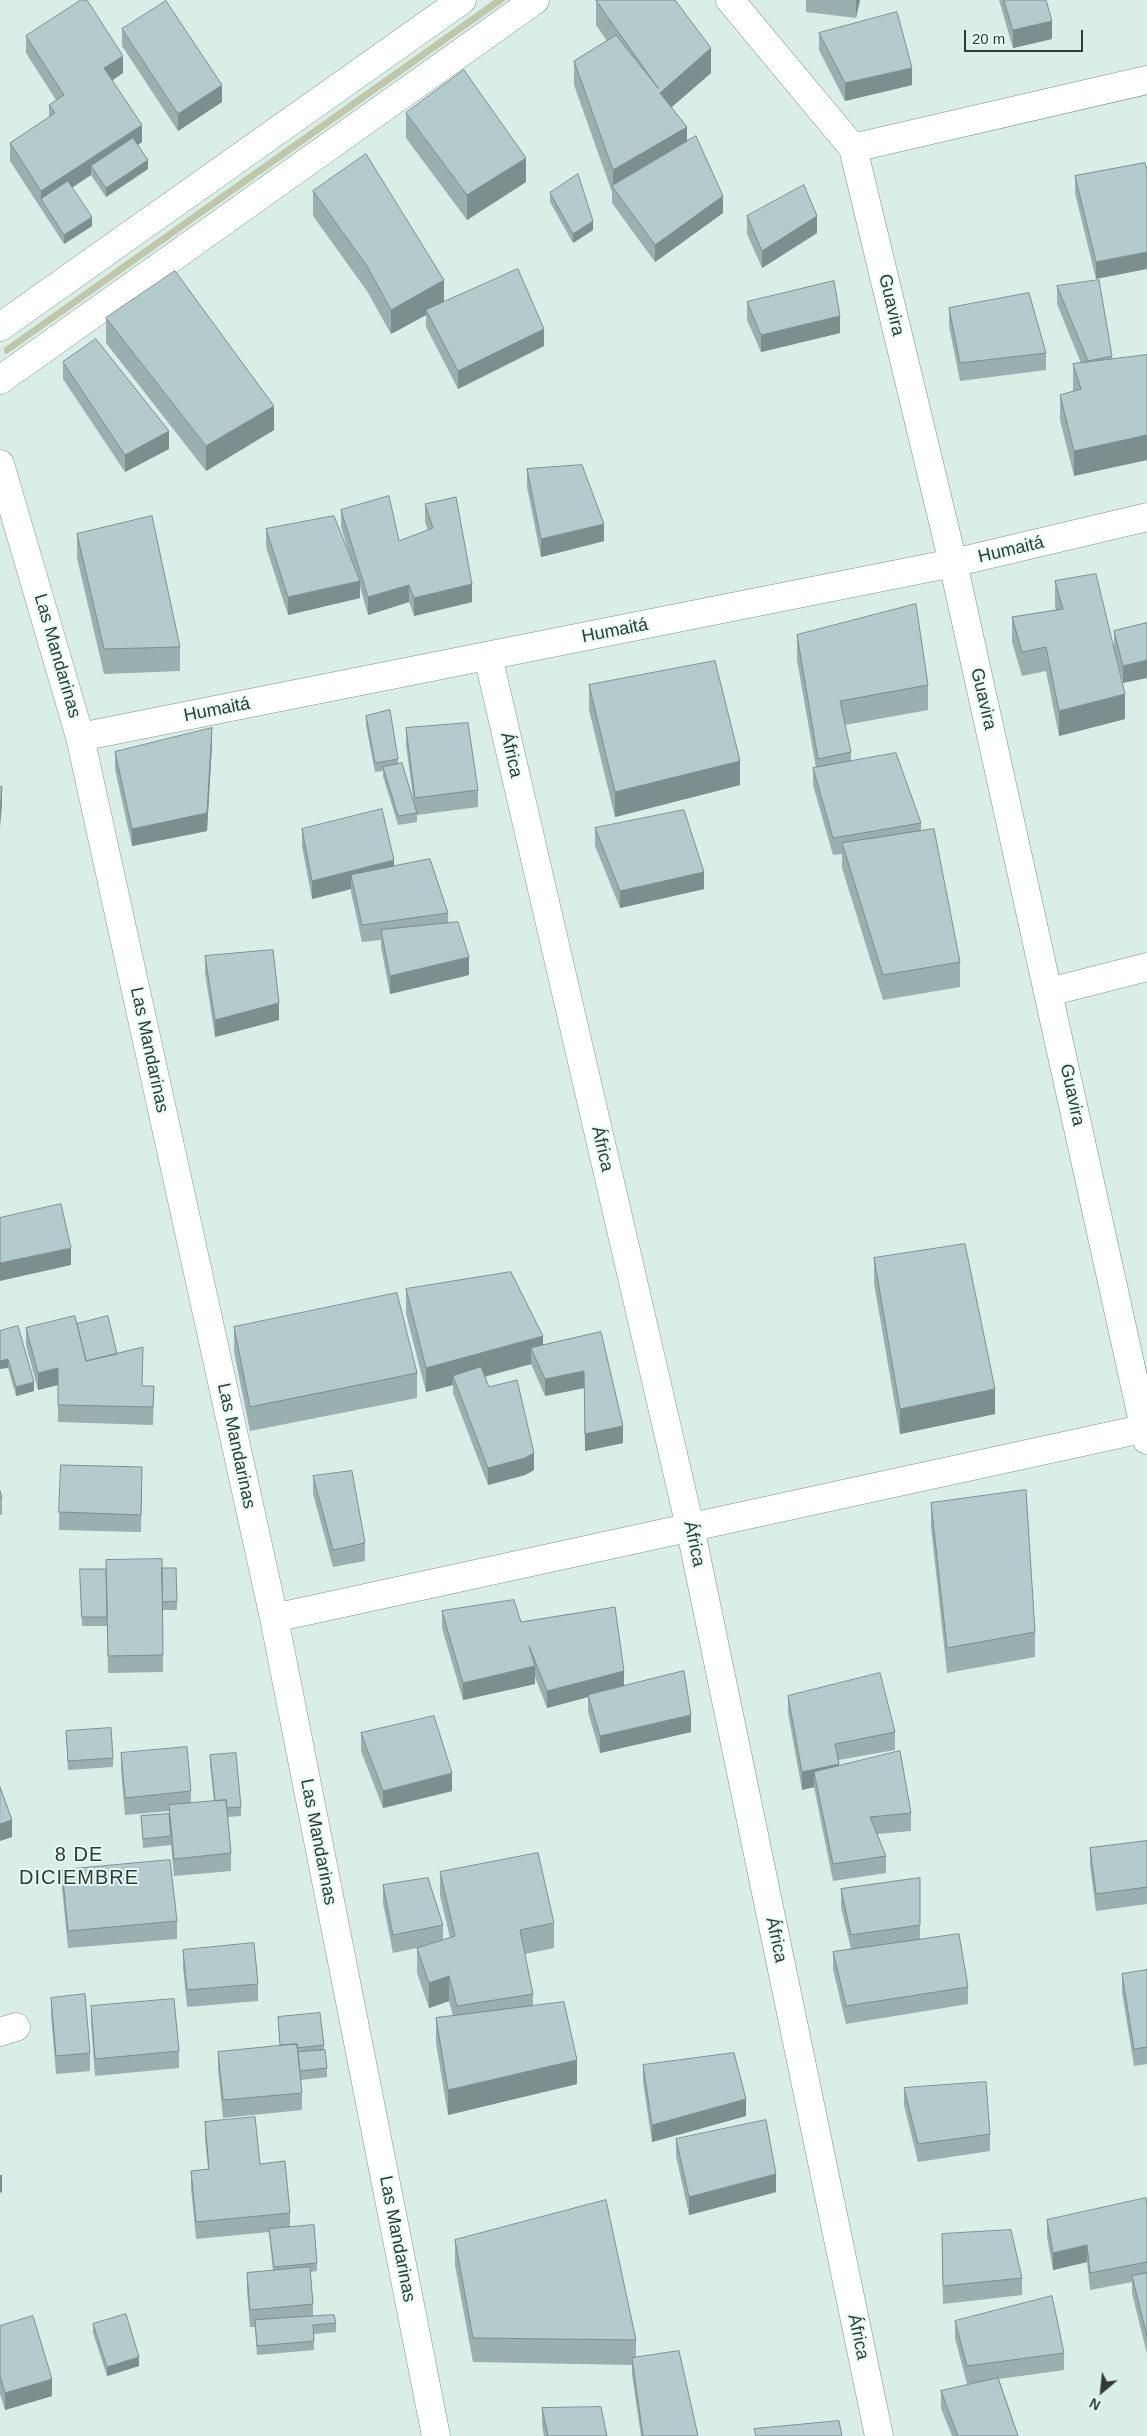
<!DOCTYPE html>
<meta charset="utf-8">
<style>
body{margin:0}
#map{position:relative;width:1147px;height:2436px;overflow:hidden;background:#d8eee6;font-family:Arial,sans-serif}
canvas{display:block}
.north{position:absolute;left:1077px;top:2366px;width:50px;height:50px;-webkit-text-stroke:4px #e5fcf4;paint-order:stroke;rotate:208deg;font-size:14px;font-weight:700;line-height:20px;text-align:center;color:#323a37}
.north::after{content:'';display:block;margin:auto;width:18px;height:22px;background:#323a37;clip-path:polygon(50% 0,100% 100%,50% 72%,0 100%)}
.scale{position:absolute;left:964px;top:30px;width:119px;height:22px;box-sizing:border-box;border:2px solid #323a37;border-top:0;padding-left:6px;font-size:15px;line-height:18px;white-space:nowrap;color:#323a37;-webkit-text-stroke:4px #e5fcf4;paint-order:stroke}
</style>
<div id="map">
<canvas width="1147" height="2436"></canvas>
<div class="north">N</div>
<div class="scale">20 m</div>
</div>
<script>
const ctx = document.querySelector('canvas').getContext('2d');
ctx.lineJoin = 'round';
function fill(path, color) { ctx.fillStyle = color; ctx.fill(path, 'evenodd'); }
function stroke(path, color, width, dash) { ctx.strokeStyle = color; ctx.lineWidth = width; ctx.lineCap = dash ? 'butt' : 'round'; ctx.setLineDash(dash || []); ctx.stroke(path); }
function drawText(font, color, halo, rows, align = 'center') {
  ctx.font = font + ' Arial,sans-serif'; ctx.lineWidth = 4; ctx.setLineDash([]); ctx.textBaseline = 'middle'; ctx.strokeStyle = halo; ctx.fillStyle = color; for (const [text, x, y, turn = 0] of rows) {
    ctx.save(); ctx.translate(x, y); ctx.rotate((+turn || 0) * Math.PI / 180); ctx.textAlign = isNaN(turn) ? turn : align; if (halo) ctx.strokeText(text, 0, 0); ctx.fillText(text, 0, 0); ctx.restore();
  }
}
const green = new Path2D(`
 M494,0h12l-499,354 -3,-1v-5z`);
const street = new Path2D(`
 M853,148l294,-68
 M0,464l80,273 194,881 162,818
 M488,656l202,871 189,909
 M80,737l873,-174 194,-46
 M1049,992l98,-25
 M274,1618l873,-190
 M0,2032l16,-5`);
const secondary = new Path2D(`
 M730,0l123,148 100,415 194,877
 M0,327l462,-327
 M0,380l535,-380`);
const wall = new Path2D(`
 M596,0l115,73 -39,34 15,34 36,72 -68,49 -43,-59v-11l-38,-107v-24l33,-20 -11,-16z
 M806,0h54l-4,18 -50,-6z
 M999,0h47l6,39 -39,9z
 M122,29l100,73 -44,29 -56,-85z
 M819,33l93,52 -67,16 -26,-51z
 M26,36l97,37 -11,7 30,62 -4,3 10,24 -42,28 -15,-22 -19,13 20,38 -28,18 -54,-83v-18l39,-26v-12l7,-5 -30,-47z
 M406,113l120,69 -59,38 -61,-82z
 M1145,163l-49,116 -21,-86v-17z
 M313,191l131,111 100,44 -86,43 -32,-62v-12l-35,19 -24,-43 -54,-75z
 M550,193l43,37 -20,13 -23,-41z
 M747,216l70,17 -55,35 -15,-34z
 M1057,286l55,70v3l-38,117 -14,-56v-25l13,-4v-27l8,-1 -24,-59z
 M747,302l93,31 -79,19 -14,-32z
 M949,308l97,45v17l-86,11 -11,-55z
 M106,318l168,112 -68,41 -100,-128z
 M63,362l106,87 -44,23 -62,-93z
 M527,469l77,72 -63,16 -14,-70z
 M425,504l47,98 -58,14 -5,-14 -41,13 -8,-28v11l-72,17 -22,-68v-18l84,27 -9,-29v-17l58,31 29,-11 -3,-8z
 M77,534l103,113v24l-76,3 -27,-116z
 M1055,581l70,138 -66,17 -13,-65 -24,5 -10,-34v-25l44,-7 -1,-4z
 M1147,623l-24,60 -9,-35v-17z
 M797,635l131,50v25l-83,15 6,27v9l70,62v8l39,131v25l-77,13 -41,-132v-14l-9,1 -20,-70v-17h3l-19,-108z
 M589,685l151,100 -125,32 -26,-107z
 M366,716l32,43v5l16,40 -8,-59v-17l72,62v17l-61,8v7l-19,3 -15,-49v-5l-8,1 -9,-47z
 M212,745l-5,86 -75,15 -17,-77v-17z
 M595,828l109,61 -84,19 -25,-62z
 M302,829l92,37 54,47v10l21,52 -79,19 -9,-47v-7l-19,2 -11,-50v-3l-39,10 -10,-53z
 M205,956l74,64 -64,17 -10,-64z
 M874,1258l121,156 -95,20 -26,-151z
 M406,1289l137,56 58,-13 22,111 -38,8 -1,-63 -39,8 -14,-32 -46,13 4,10 45,83 -9,5 -37,10 -35,-92v-8l-27,7 -20,-78z
 M77,1324l40,30 26,11 -1,21h12l-1,39 -95,-3v-37l-20,5 -12,-45v-17z
 M234,1327l183,46v25l-167,33 -16,-79z
 M0,1331l34,60 -18,5 -8,-28z
 M313,1476l52,67v18l-32,6 -20,-73z
 M142,1485l-1,47 -82,-2v-18z
 M0,1491l2,7v17h-2z
 M931,1503l104,129v25l-88,16 -16,-146z
 M162,1568l15,33v9h-14v62l-55,1 -1,-56v9h-25l-2,-48z
 M442,1611l79,11 103,64 67,46 -91,21 -12,-41v-15l-41,11 -12,-31v7l-72,16 -21,-72z
 M788,1696l107,36v18l-56,10v6l72,47v18l-34,3 9,22v17l-53,8 -19,-94 -12,3 -14,-77z
 M66,1731l47,27v9l-45,3z
 M361,1733l91,58 -69,17 -22,-57z
 M121,1753l70,38v12l23,-2 -4,-37v-9l31,52v9l-13,1 3,36v18l-57,5 -3,-31 -28,3 -2,-32 28,-2v-3l-44,4 -4,-45z
 M1147,1841v63l-51,7 -6,-46v-17z
 M62,1870l115,51v18l-109,9 -6,-60z
 M440,1872l114,51v25l-29,6 8,40v12l44,78 -129,31 -12,-72v-25l17,-2 -4,-15 -20,7 -12,-35v-25l-24,5 -10,-50v-18l60,40v15l7,-2 -10,-42z
 M920,1878v61l48,48v17l-122,20 -13,-55v-17l18,-3 -10,-42v-18z
 M183,1950l75,34v17l-71,6 -4,-40z
 M1147,1970v94l-13,2 -12,-74v-18z
 M51,1998l39,55v18l-34,3 -5,-59z
 M91,2006l88,45v17l-84,8 -4,-52z
 M278,2017l46,28v5l3,18v9l-26,3 1,13v17l-79,8 -5,-49v-17l62,-6z
 M643,2065l103,51 -94,26 -9,-60z
 M904,2088l86,46v17l-72,11 -14,-57z
 M205,2122l55,42 30,49v14l27,36v8l-7,1 3,32v12l23,7v9l-22,2v16l-57,5 -2,-28h-5l-3,-36v-18l26,-2 -4,-39 -73,7 -5,-51v-17l17,-2 -3,-30z
 M676,2139l100,53 -87,23 -13,-59z
 M1147,2205v149l-15,-61v-11l-42,8 -3,-28 -34,8 -6,-33v-17z
 M942,2234l80,44v17l-79,9z
 M455,2240l181,100v18l62,78h-57l-9,-61v-10l-159,-3 -18,-97z
 M955,2321l109,32v17l-65,9 19,57h-66l-11,-28v-17l41,-9 -15,2 -12,-46z
 M93,2324l46,42 -32,10 -14,-43z
 M0,2326l52,70 -47,14 -5,-16z
 M542,2408l65,28h-63l-2,-11z`);
const shadedWall = new Path2D(`
 M856,0h4l-4,18z
 M1052,21v18l-39,9v-18z
 M711,48v25l-51,44v-24z
 M123,56v17l-19,13v-18z
 M912,68v17l-67,16v-18z
 M222,85v17l-44,29v-17z
 M142,125v17l-47,30 -4,-6v9l-46,30 -4,-6v-8z
 M687,127v25l-74,35v-17z
 M526,158v24l-59,38v-25z
 M148,160v9l-42,28v-9z
 M723,196v17l-68,49v-17z
 M817,216v17l-55,35v-17z
 M92,217v9l-28,18v-9z
 M593,221v9l-20,13v-9z
 M1147,252v17l-51,10v-17z
 M444,280v25l-18,5v5l-35,19v-24z
 M840,316v17l-79,19v-17z
 M544,329v17l-86,43v-18z
 M274,406v24l-68,41v-25z
 M169,431v18l-44,23v-17z
 M1147,435v25l-73,16v-25z
 M604,524v17l-63,16v-18z
 M360,581v17l-72,17v-18z
 M472,584v18l-58,14v-18z
 M409,585v17l-41,13v-18z
 M1147,660v18l-24,5v-17z
 M1125,694v25l-66,17v-25z
 M212,728v17l-5,86 -75,15v-17z
 M740,761v24l-125,32v-25z
 M2,787v17l-2,24v-17z
 M394,860v18l-43,-3v14l-39,10v-18z
 M704,872v17l-84,19v-17z
 M469,957v18l-79,19v-18z
 M279,1003v17l-64,17v-17z
 M71,1248v17l-71,16v-18z
 M543,1336v25l-12,-13v16l-75,20 -3,-8v9l-27,7v-24z
 M8,1359v9l-8,1v-8z
 M58,1368v17l-20,5v-17z
 M584,1371v17l-39,8v-17z
 M34,1382v9l-18,5v-9z
 M995,1389v25l-95,20v-25z
 M623,1426v17l-38,8v-17z
 M534,1453v17l-9,5 -37,10v-17z
 M535,1666v18l-72,16v-17z
 M624,1671v17l-36,7v2l-41,11v-17z
 M691,1715v17l-91,21v-17z
 M839,1764v17l-25,-9v15l-12,3v-18z
 M452,1773v18l-69,17v-17z
 M12,1820v17l-12,4v-17z
 M449,1976v25l-20,7v-25z
 M577,2060v24l-129,31v-25z
 M746,2099v17l-94,26v-17z
 M776,2174v18l-87,23v-18z
 M0,2175h2v17l-2,1z
 M1087,2245v17l-34,8v-17z
 M139,2357v9l-32,10v-9z
 M52,2379v17l-47,14v-17z`);
const building = new Path2D(`
 M81,0h6l36,56 -19,12 38,57 -101,66 -31,-48 45,-30 -6,-8 15,-10 -38,-59z
 M596,0h79l36,48 -51,45 27,34 -74,43 -39,-109 42,-26 42,53z
 M1004,0h42l6,21 -39,9z
 M166,1l56,84 -44,29 -56,-85z
 M897,12l15,56 -67,15 -26,-50z
 M464,70l62,88 -59,37 -61,-82z
 M696,136l27,60 -68,49 -43,-59z
 M133,138l15,22 -42,28 -15,-22z
 M366,154l78,126 -53,30 -24,-44 -54,-75z
 M1145,163l2,7v82l-51,10 -21,-86z
 M578,174l15,47 -20,13 -23,-41z
 M68,181l24,36 -28,18 -23,-36z
 M804,185l13,31 -55,35 -15,-35z
 M518,269l26,60 -86,42 -32,-61z
 M175,271l99,135 -68,40 -100,-128z
 M1099,280l13,76 -24,5 -31,-75z
 M834,281l6,35 -79,19 -14,-33z
 M1029,293l17,60 -86,10 -11,-55z
 M96,339l73,92 -44,24 -62,-93z
 M1147,355v80l-73,16 -14,-56 21,-6 -8,-25z
 M582,465l22,59 -63,15 -14,-70z
 M389,496l10,45 34,-13 -8,-24 31,-7 16,87 -58,14 -5,-13 -41,12 -27,-87z
 M152,516l28,131 -76,2 -27,-115z
 M334,516l26,65 -72,16 -22,-68z
 M1096,574l29,120 -66,17 -13,-64 -24,5 -10,-35 51,-8 -8,-28z
 M916,604l12,81 -88,16 11,51 -33,7 -21,-124z
 M1147,623v37l-24,6 -9,-35z
 M715,661l25,100 -125,31 -26,-107z
 M390,710l8,49 -23,4 -9,-47z
 M468,723l10,67 -63,8 -9,-70z
 M212,728l-5,85 -75,16 -17,-77z
 M896,753l25,70 -88,15 -20,-70z
 M402,763l15,50 -19,3 -15,-49z
 M0,786l2,1 -2,24z
 M382,809l12,51 -82,21 -10,-52z
 M684,810l20,62 -84,19 -25,-63z
 M934,829l26,133 -77,13 -41,-132z
 M430,859l18,54 -86,12 -11,-50z
 M458,922l11,35 -79,19 -9,-46z
 M273,950l6,53 -64,17 -10,-64z
 M61,1204l10,44 -71,15v-45z
 M965,1244l30,145 -95,20 -26,-151z
 M511,1272l32,64 -117,32 -20,-79z
 M397,1293l20,80 -167,34 -16,-80z
 M75,1316l11,45 57,-14 -1,39h12l-1,21 -95,-2v-37l-20,5 -12,-45z
 M108,1316l9,38 -31,7 -9,-37z
 M18,1326l16,56 -18,5 -8,-28 -8,2v-30z
 M601,1332l22,94 -38,8 -1,-63 -39,8 -14,-31z
 M481,1367l8,20 28,-7 17,73 -9,5 -37,10 -35,-92z
 M61,1465l81,2 -1,48 -82,-3z
 M352,1471l13,72 -32,7 -20,-74z
 M1026,1490l9,142 -88,16 -16,-145z
 M0,1491l2,7h-2z
 M162,1559l1,96 -55,1 -2,-96z
 M162,1568h14l1,33 -14,1z
 M80,1569h26l1,48h-25z
 M514,1600l7,22 94,-15 9,64 -77,20 -18,-45 6,20 -72,17 -21,-72z
 M684,1671l7,44 -91,21 -12,-41z
 M880,1673l15,59 -60,12 4,20 -37,8 -14,-76z
 M434,1716l18,57 -69,18 -22,-58z
 M111,1728l2,30 -45,3 -2,-30z
 M187,1747l4,44 -66,7 -4,-45z
 M900,1751l11,62 -41,4 16,39 -53,8 -19,-92z
 M236,1753l5,54 -14,1 -1,-8 -11,1 -5,-46z
 M0,1787l12,33 -12,4z
 M226,1800l5,53 -57,6 -5,-54z
 M169,1814l2,22 -28,3 -2,-23z
 M1147,1841v46l-51,7 -6,-46z
 M538,1853l16,70 -34,7 13,64 -76,12 -8,-30 -20,7 -12,-35 38,-12 -15,-64z
 M170,1860l7,61 -109,10 -6,-61z
 M428,1878l15,47 -50,10 -10,-50z
 M920,1878v47l-69,10 -10,-46z
 M959,1934l9,53 -122,19 -13,-54z
 M254,1943l4,41 -71,6 -4,-40z
 M1147,1970v77l-13,2 -12,-75z
 M85,1994l5,59 -34,3 -5,-58z
 M174,1999l5,52 -84,8 -4,-53z
 M564,2002l13,58 -129,30 -12,-72z
 M320,2013l4,32 -27,3v-4l-17,1 -2,-28z
 M297,2044l5,49 -79,7 -5,-48z
 M325,2050l2,18 -27,3 -2,-19z
 M734,2053l12,46 -94,26 -9,-60z
 M986,2082l4,52 -72,10 -14,-56z
 M255,2117l5,47 25,-3 5,52 -94,9 -5,-51 18,-2 -4,-47z
 M766,2120l10,54 -87,23 -13,-58z
 M1146,2198l1,7v57l-57,11 -3,-28 -34,8 -6,-33z
 M606,2200l30,140 -163,-2 -18,-98z
 M314,2225l3,38 -43,4 -5,-38z
 M1011,2230l11,48 -79,8 -1,-52z
 M310,2267l3,37 -63,6 -3,-37z
 M1147,2273v63l-15,-60z
 M1052,2296l12,57 -97,13 -12,-45z
 M126,2314l13,43 -32,10 -14,-43z
 M334,2315l2,8 -23,2 1,16 -57,5 -2,-26z
 M33,2316l19,63 -47,14 -5,-17v-50z
 M679,2351l19,85h-55l-11,-78z
 M998,2378l20,58h-60l-17,-45z
 M601,2407l6,29h-59l-6,-28z
 M839,2421l3,15h-86l-2,-7z`);
const streetNames = [
 ["Guavira",891,305,77],
 ["Humaitá",1011,550,-13],
 ["Humaitá",615,631,-11],
 ["Las Mandarinas",57,656,74],
 ["Guavira",983,699,77],
 ["Humaitá",217,710,-11],
 ["África",511,755,77],
 ["Las Mandarinas",149,1050,78],
 ["Guavira",1072,1095,78],
 ["África",602,1149,77],
 ["Las Mandarinas",236,1446,78],
 ["África",694,1544,78],
 ["Las Mandarinas",318,1842,79],
 ["África",776,1940,78],
 ["Las Mandarinas",397,2239,79],
 ["África",858,2337,78]
];
const quarterNames = [
 ["8 DE",79,1855],
 ["DICIEMBRE",79,1878]
];
fill(green, '#bfc7a8');
stroke(street, '#7c918a', 29);
stroke(secondary, '#7c918a', 29);
stroke(street, '#fff', 28);
stroke(secondary, '#fff', 28);
fill(wall, '#9aafaf');
fill(shadedWall, '#7d8e8f');
fill(building, '#b3cbcc');
stroke(building, '#7d8e8f', 1);
drawText('18px', '#323a37', '#e5fcf4', streetNames);
ctx.letterSpacing = '1px';
drawText('20px', '#323a37', '#e5fcf4', quarterNames);
ctx.letterSpacing = '0px';
</script>
